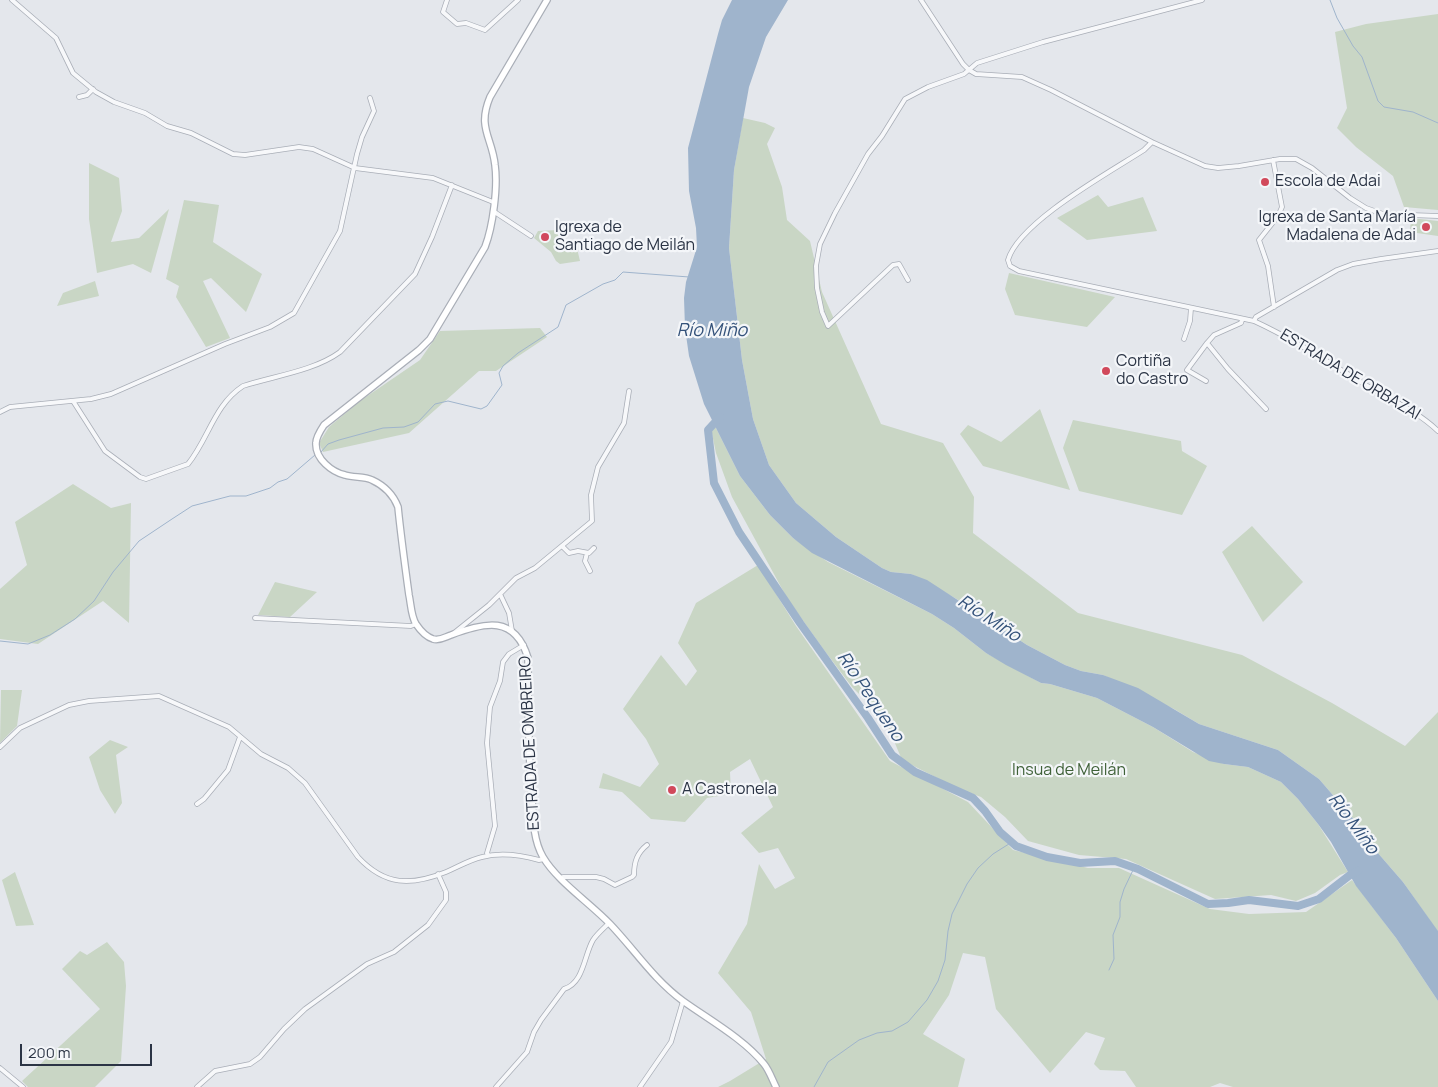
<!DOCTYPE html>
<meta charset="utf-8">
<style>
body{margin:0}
#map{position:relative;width:1438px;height:1087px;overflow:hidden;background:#e4e7ec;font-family:Manrope,sans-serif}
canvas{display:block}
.scale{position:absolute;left:20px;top:1044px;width:132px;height:22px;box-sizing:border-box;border:2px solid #2b3445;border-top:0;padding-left:6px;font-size:15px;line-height:18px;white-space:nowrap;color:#2b3445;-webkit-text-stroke:4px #f4f6f9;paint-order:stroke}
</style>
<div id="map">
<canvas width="1438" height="1087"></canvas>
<div class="scale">200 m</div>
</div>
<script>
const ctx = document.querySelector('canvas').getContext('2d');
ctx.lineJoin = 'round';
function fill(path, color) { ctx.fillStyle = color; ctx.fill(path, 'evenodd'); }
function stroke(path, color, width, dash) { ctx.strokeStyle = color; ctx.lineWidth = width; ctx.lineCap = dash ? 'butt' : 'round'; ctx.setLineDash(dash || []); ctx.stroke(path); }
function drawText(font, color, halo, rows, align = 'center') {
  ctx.font = font + ' Manrope,sans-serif'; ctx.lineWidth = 4.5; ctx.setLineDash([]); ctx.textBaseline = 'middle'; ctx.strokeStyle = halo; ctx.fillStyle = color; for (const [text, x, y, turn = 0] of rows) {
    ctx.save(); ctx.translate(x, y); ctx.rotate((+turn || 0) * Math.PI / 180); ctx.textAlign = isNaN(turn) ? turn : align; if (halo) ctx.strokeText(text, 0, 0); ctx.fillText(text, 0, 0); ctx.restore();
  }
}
const green = new Path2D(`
 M1438,14v196l-34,-3 -11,-31 -37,-29 -19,-19 10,-20 -12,-76 31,-8z
 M743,118l22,5 10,5 -8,16 15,43 5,33 23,21 12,51 59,132 62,19 31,54 -1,36 105,80 164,42 90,48 73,43 33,-34v220l-35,-50 -26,-30 -20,-29 -38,-44 -41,-29 -79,-26 -25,-15 -71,-34 -22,-4 -16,-6 -38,-20 -72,-47 -44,-24 -20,-2 -9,-4 -46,-31 -40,-34 -27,-38 -16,-46 -11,-59 -13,-112 5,-78z
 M89,163l30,15 3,33 -11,31 28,-4 30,-29 -18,64 -18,-9 -36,9 -8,-54z
 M1098,195l10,12 35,-10 14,34 -70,9 -30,-22z
 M184,200l35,5 -6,37 49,32 -16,38 -35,-34 -8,3 27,57 -24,9 -30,-50 3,-11 -13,-7z
 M1411,218l27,3v15l-28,-4z
 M558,230l2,11 15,-1 5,21 -20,3 -4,-3 -5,-9 -17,-14 4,-7z
 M1009,273l106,24 -28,30 -72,-12 -10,-26z
 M95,281l4,15 -42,10 6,-13z
 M540,328l7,9 -51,34h-17l-70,62 -86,19 -4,-9 10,-16 31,-26 60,-41 20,-29z
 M1040,409l30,81 -87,-24 -23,-32 8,-9 33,17z
 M1073,420l108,21 1,10 25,15 -25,49 -103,-24 -16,-43z
 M715,426l25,50 30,39 23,23 35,24 104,52 22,14 32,25 55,30 9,1 47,14 56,29 40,25 31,12 24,3 33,15 17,17 20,25 30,48 -8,3 -25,18 -19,8 -25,-6 -56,4 -89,-40 -47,-4 -51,-14 -23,-24 -24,-20 -24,-9 -55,-28 -13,-31 -13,-18 -24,-24 -28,-37 -37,-52 -55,-101 -16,-44 -5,-24z
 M73,484l38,24 20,-5 -2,120 -26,-22 -65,43 -38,-5v-50l27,-24 -12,-43z
 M1252,526l51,56 -40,40 -41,-70z
 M758,565l38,61 94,135 78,41 45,48 75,18h31l91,41 39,5 57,-2 46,-32 44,58 42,63v86h-205l-13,-4 -10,4h-74l-11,-16 -25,-1 -6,-6 11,-26 -19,-6 -36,41 -54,-64 -11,-52 -22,-4 -14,42 -26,39 42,25 -7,28h-240l12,-6 36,-22 -15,-47 -33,-39 29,-49 12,-60 16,25 20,-11 -17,-30 -19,5 -18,-20 32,-26 -23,-48 -20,13 1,22 -24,4 -22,24 -34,-3 -29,-27 -23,-4 4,-15 37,14 19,-23 -13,-25 -23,-30 38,-54 25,31 11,-15 -19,-28 18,-40z
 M275,582l42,10 -27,25 -32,-2z
 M1,690h21l-5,36 -17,17z
 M110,740l18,7 -12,8 6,48 -7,11 -15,-24 -11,-33z
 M15,872l19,53 -18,1 -14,-46z
 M107,942l17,20 2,24 -5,75 -26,26h-67l-6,-6 78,-72 -38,-40 18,-18 7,4z`);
const water = new Path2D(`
 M732,0h56l-22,37 -17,50 -15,83 -5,78 13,112 11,59 16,46 27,38 40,34 46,31 9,4 20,2 16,6 100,65 38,20 16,6 22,4 35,13 61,36 79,26 41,29 38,44 20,29 26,30 35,49v70l-42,-63 -40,-52 -25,-44 -13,-18 -20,-25 -17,-17 -33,-15 -24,-3 -15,-3 -56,-34 -56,-29 -47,-14 -9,-1 -35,-18 -20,-12 -32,-25 -22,-14 -120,-61 -19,-15 -23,-23 -30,-39 -36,-72 -15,-48 -4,-28 -1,-30 2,-16 11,-35 -1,-19 -7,-37 -1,-43 30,-114 4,-14z`);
const stream = new Path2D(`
 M1330,0l7,18 16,28 9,11 16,44 6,6 29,5 25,11
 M321,452l7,-8 11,-4 44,-12 21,-1 14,-5 17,-18 13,-3 33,8 6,-3 15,-21 -3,-12 4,-7 15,-13 40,-26 8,-22 37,-21 12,-4 8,-8 66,5
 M0,641l28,3 22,-9 25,-16 19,-18 19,-29 26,-31 33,-22 20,-13 38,-10h16l24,-8 8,-6 9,-3 28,-24
 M1109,970l5,-11 -1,-24 7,-18v-15l4,-13 10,-21
 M814,1087l14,-25 31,-22 18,-7 15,-2 16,-9 19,-22 11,-19 7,-21 3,-29 4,-17 15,-30 11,-16 15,-14 19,-12`);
const river = new Path2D(`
 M720,417l-12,13 6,53 25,49 61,91 68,95 24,37 23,17 58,26 12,13 15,21 16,14 31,11 33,6 35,-2 23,8 70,35 20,-1 21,-3 49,6 21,-7 31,-24 8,-4`);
const street = new Path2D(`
 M12,0l44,38 17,35 23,19 18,10 31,11 22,13 24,7 42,21 12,1 54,-8 14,2 42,19 78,10 60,24
 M447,0l-4,12 14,12 9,-1 19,7 33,-30
 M921,0l42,64 6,6 7,4 46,3 29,13 101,52 53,24 13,2 21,-2 41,-7h16l16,9 38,30 16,10 17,6 55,2
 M79,97l8,-2 6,-6
 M1152,142l-8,8c-34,22 -125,72 -136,110l2,6 9,5 235,50c39,18 74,41 110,63 25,15 52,26 74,47
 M1273,160l9,47 -4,9 -19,24 9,26 6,41
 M493,211l38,25
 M908,280l-9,-16 -6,1 -65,61 -6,-14 -5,-24 -1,-22 4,-22 15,-31 33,-59 14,-18 23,-37 23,-12 36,-13 13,-11 66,-21 159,-42
 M1242,320l-1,3 -27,12 -7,8 21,26 38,40
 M1254,321l2,-4 81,-47 16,-6 28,-5 57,-8
 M1184,339l6,-18 1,-13
 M1206,381l-19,-11 20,-27
 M73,401l32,50 35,26 6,2 42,-15c21,-26 26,-59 55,-78 31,-10 71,-15 97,-34l75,-78 17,-37 20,-52
 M0,412l10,-5 81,-8 20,-5 114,-50 45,-17 24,-14 46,-82 17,-77 5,-17 12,-26 -4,-13
 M562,546l7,7 9,-2 11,2 5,-5
 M587,553l-2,8 5,10
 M500,594l9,19 3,18
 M255,618l156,8 5,-2
 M454,633l35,-28 27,-27 19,-10 57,-47 -1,-26 7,-28 26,-44 5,-32
 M0,747l20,-19 49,-23 20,-4 70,-5 70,31 32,27 27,14 17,15 53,74c27,29 53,29 88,15 12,-5 23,-12 36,-15 19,-5 39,-2 57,3l5,-1
 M197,804l7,-5 24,-29 12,-33
 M488,855l-1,-2 8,-27 -8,-83 3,-36 10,-26 3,-19 6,-8 15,-9
 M561,878l2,-1h33l8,2 11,6 17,-8 2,-2c0,-13 3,-22 13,-30
 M0,1068l23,19
 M197,1087l18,-16 35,-7 10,-7 24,-28 21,-20 62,-45 27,-12 34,-27 18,-25v-8l-8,-18
 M496,1087l31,-35 7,-20 7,-12 23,-31c20,-6 20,-34 29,-49 4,-6 11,-12 16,-17
 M640,1087l31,-45 12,-41`);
const secondary = new Path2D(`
 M547,0l-57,97c-13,31 2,40 5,68 3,22 -2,61 -10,82l-55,92 -11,11 -95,75c-4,6 -8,12 -8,18 -1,16 16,29 29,32 9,3 19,1 27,5 13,6 21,14 26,27 3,30 7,59 11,88 2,9 2,21 7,29 4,6 11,13 17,15 7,2 12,-2 18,-4 34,-13 64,-20 77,23 0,46 0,93 4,140 1,19 1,42 11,59 14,24 47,46 67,67 24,25 44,56 73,77 25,18 61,38 81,63 5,6 8,15 12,23`);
const markers = [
 [1265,182,5,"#d1495b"],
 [1426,227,5,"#d1495b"],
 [545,237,5,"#d1495b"],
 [1106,371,5,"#d1495b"],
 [672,790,5,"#d1495b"]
];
const poiNames = [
 ["Escola de Adai",1275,182],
 ["Igrexa de Santa María",1416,218,"right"],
 ["Madalena de Adai",1416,236,"right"],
 ["Igrexa de",555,228],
 ["Santiago de Meilán",555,246],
 ["Cortiña",1116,362],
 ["do Castro",1116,380],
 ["A Castronela",682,790]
];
const streetNames = [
 ["ESTRADA DE ORBAZAI",1350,375,31],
 ["ESTRADA DE OMBREIRO",530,743,-93]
];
const parkNames = [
 ["Insua de Meilán",1069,771]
];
const waterNames = [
 ["Río Miño",712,331],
 ["Río Miño",989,619,33],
 ["Río Pequeno",870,697,56],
 ["Río Miño",1353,824,53]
];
fill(green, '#c9d6c5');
fill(water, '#9fb4cc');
stroke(stream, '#9fb4cc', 1);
stroke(river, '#9fb4cc', 8);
stroke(street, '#a9aeb7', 5.5);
stroke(secondary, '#a9aeb7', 8);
stroke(street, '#f7f8fa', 4);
stroke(secondary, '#fff', 5.5);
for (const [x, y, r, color] of markers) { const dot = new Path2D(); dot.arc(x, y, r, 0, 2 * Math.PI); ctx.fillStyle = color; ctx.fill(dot); stroke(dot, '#f4f6f9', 2); }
drawText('16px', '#2b3445', '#f4f6f9', poiNames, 'left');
drawText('16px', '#2b3445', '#f4f6f9', streetNames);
drawText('16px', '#3f6138', '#f4f6f9', parkNames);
drawText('italic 18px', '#34527a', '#f4f6f9', waterNames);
</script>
